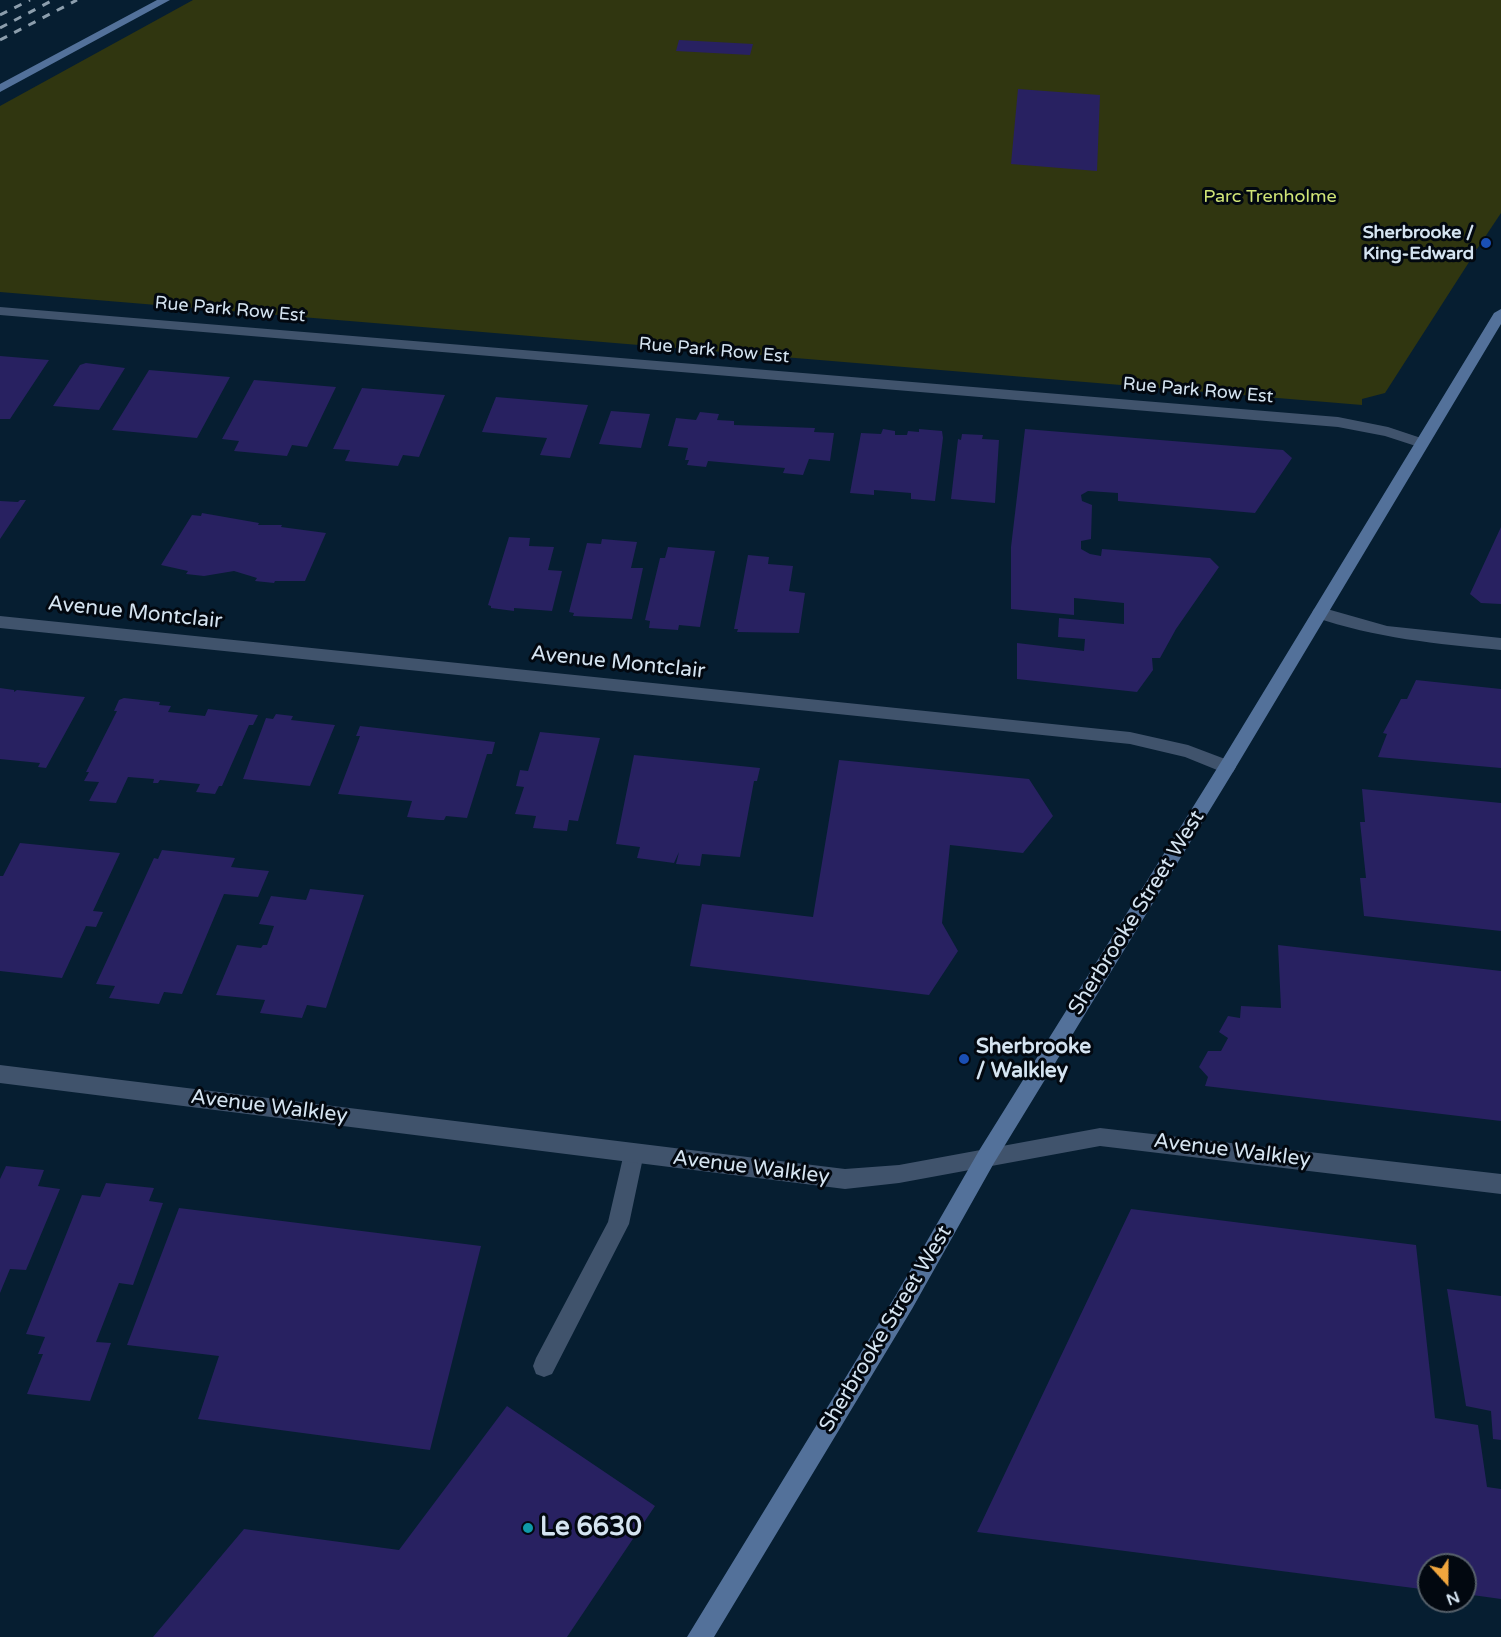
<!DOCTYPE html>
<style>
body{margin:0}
#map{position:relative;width:1501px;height:1637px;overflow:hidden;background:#061e31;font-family:"Varela Round",sans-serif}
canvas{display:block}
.north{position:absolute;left:1417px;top:1553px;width:60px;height:60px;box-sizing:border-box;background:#020810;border:2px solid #56606a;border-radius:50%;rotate:159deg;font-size:16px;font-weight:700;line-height:24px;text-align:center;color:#d5e4f1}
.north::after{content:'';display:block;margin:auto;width:21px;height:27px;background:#f0a63e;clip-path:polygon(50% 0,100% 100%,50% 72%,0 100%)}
</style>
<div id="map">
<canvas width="1501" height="1637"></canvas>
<div class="north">N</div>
</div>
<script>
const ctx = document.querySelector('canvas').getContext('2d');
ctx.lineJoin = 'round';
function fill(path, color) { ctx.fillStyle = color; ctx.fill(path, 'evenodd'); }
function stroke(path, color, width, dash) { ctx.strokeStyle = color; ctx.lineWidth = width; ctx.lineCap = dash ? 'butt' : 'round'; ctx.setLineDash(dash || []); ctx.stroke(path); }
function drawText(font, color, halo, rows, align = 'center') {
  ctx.font = font + ' "Varela Round",sans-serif'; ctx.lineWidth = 6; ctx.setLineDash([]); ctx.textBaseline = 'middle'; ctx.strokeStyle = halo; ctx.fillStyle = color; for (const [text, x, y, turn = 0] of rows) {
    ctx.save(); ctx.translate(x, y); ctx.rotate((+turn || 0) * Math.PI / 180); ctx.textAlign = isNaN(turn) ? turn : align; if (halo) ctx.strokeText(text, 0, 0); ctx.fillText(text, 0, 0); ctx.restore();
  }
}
const green = new Path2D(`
 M193,0h1308v213l-24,36 -10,-2 -6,9 10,3 -86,134 -23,6v6l-1362,-113v-186z`);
const building = new Path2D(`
 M679,40l74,4 -3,11 -74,-4z
 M1018,89l82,6 -3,76 -86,-7z
 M1467,247l10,2 -6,10 -10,-3z
 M0,356l49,4 -39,59h-10z
 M86,363l39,5 -26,42 -46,-4 27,-41z
 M149,370l81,7 -33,61 -85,-8z
 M254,380l82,7 -29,60 -15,-2 -5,11 -53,-5 5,-10 -17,-2z
 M362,388l83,7 -26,62 -16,-2 -5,11 -53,-5 5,-11 -17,-1z
 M496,397l92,8 -18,53 -30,-3 7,-17 -65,-6z
 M611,411l39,3 -9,34 -42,-4z
 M700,412l19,2 -2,6 17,1v4l81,3 -1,4 20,1 -4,28 -21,-2 -6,16 -20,-2 2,-5 -77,-7 -2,6 -19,-2 2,-5h-4l3,-12 -20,-2 8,-28 20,2z
 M883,429l12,2v4h12l1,-4 11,1v-3l23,2 1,7 -8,63 -24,-2v-6l-37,-3v5l-24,-2 11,-60 20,1z
 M1025,429l258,21 9,8 -37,55 -137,-12v-8l-30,-2 -7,4 1,6 10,4 -1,34 -10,2v8l9,5 11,2 1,-7 108,9 9,9 -43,62 -16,29h-8l1,12 -16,22 -120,-13v-36l67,8 1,-12 -27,-2 1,-19 65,6v-21l-50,-5v17l-63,-6v-62z
 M962,434l21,1 -1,4 17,1 -4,63 -44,-4 7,-60 3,1z
 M20,500h6l-26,39v-38l18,1z
 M202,513l57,10 -1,2h24l-1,2 45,6 -21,48h-30l-1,2 -19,-2 2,-3 -23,-7 -30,5 -18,-2 2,-3 -27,-6 31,-50 9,1z
 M1501,527v77l-20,-1 -11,-9z
 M509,537l21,1 -1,8 25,1 -6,23 14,1 -10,40 -38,-3v3l-23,-3v-2l-3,-1z
 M602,539l35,3 -6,26h12l-11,51 -59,-3 1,-3 -5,-1 18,-69 14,1z
 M668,547l47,4 -15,76 -21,-2 -1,5 -29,-2 1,-7 -5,-1 15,-62h5z
 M748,555l21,2 -1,7 25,2 -4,25 16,2 -6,40 -62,-1 1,-3h-4z
 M1416,680l85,9v79l-123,-11 9,-23 -4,-1 18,-34h6z
 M0,688l14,2v2l3,-2 68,7 -39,71 -8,-1 2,-4 -40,-4z
 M124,698l36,4 -1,3 12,1 -3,6 37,4 3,-7 50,6 -5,10h-4l-27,61h-3l-4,8 -19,-2 4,-8 -40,-4 -2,3h-5l1,-4 -26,-2 -12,26 -27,-2 10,-19 -15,-1 5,-9h-3l31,-61h-3l5,-11z
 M276,714l17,2 -2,4 44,5 -25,61 -67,-7 23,-61 7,1z
 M360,726l135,16 -3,12h-5l-20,64 -21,-2 -2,4h-5l-32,-3 5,-16 -74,-7 22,-58h-4z
 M540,732l60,6 -22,83 -9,-1 -2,11 -34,-3 3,-12 -21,-2 9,-27 -8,-1 4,-16 8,1z
 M634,755l126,13 -3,13h-3l-14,76 -38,-3 -2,12 -24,-2 3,-12 -5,11 -37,-5 3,-11 -24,-3z
 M839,760l190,19 24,37 -30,37 -73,-8 -8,78 16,28 -29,44 -239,-29 12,-62 111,13z
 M1362,789l139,14v128l-137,-15 -4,-38h6l-6,-56h5z
 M20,843l100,10 -27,58 10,1 -7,15 -10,-1 -24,52 -62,-7v-95h3z
 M162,850l73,8 -4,9 38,4 -11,26 -34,-3 -42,100 -18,-2 -5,12 -50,-6 6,-12 -19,-2 58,-126 4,1z
 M310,889l54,6 -38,113 -19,-3 -5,13 -42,-5 5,-13 -49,-5 21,-50 24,3 2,-3h4l7,-19 -15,-2 12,-28 35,4z
 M1278,945l223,26v150l-296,-35 3,-9 -9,-10 9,-16h13l7,-13 -9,-6 9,-16 12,2 1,-12 40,2z
 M6,1166l38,4 -6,16 22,3 -34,81 -16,-1 -10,24v-114z
 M106,1183l48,5 -5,13 14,2 -30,82 -14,-2 -23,59 15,1 -21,58 -63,-7 16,-40h-5l7,-17 -19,-3 56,-139 18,2z
 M179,1208l302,38 -51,204 -232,-31 21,-63 -92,-11z
 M1131,1209l285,36 19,173 43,7 9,62 14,2v110l-36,-5v-29h-36v25l-452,-58z
 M1447,1289l54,7v144l-8,-1 -2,-28 -25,-5z
 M507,1406l148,100 -88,131h-414l91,-108 155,21z`);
const lane = new Path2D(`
 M634,1144l7,2 3,7 -15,71 -77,150 -8,3 -8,-3 -3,-8 3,-8 72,-136 16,-69 3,-7z`);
const street = new Path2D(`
 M0,307l1338,110 50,10 39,13 2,3 -7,5 -37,-12 -47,-9 -1338,-112z
 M1320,607l67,19 114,12v12c-64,-6 -126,-12 -187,-33l-2,-4 2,-4z
 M0,616l1130,116 58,13 45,17 3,5 -3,5 -6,2 -42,-17 -55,-13 -1130,-116z
 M0,1065l845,104 54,-4 201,-37 401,46v20l-401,-48 -201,37 -54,6 -845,-106z`);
const secondary = new Path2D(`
 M157,0h13l-170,92v-8z
 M1501,309v15l-268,448 -239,391 -82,146 -198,328h-27l209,-342 84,-146 241,-387 273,-449z`);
const rail = new Path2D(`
 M0,15l30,-15
 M0,28l53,-28
 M0,40l77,-40`);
const markers = [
 [1486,243,6,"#1a4fb4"],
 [964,1059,6,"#1a4fb4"],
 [528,1528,6,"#0f9aa8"]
];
const farParknames = [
 ["Parc Trenholme",1270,197]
];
const farPoinames = [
 ["Sherbrooke /",1474,233],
 ["King-Edward",1474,254]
];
const farStreetnames = [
 ["Rue Park Row Est",230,310,5],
 ["Rue Park Row Est",714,351,5],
 ["Rue Park Row Est",1198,391,5]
];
const streetNames = [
 ["Avenue Montclair",135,613,6],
 ["Avenue Montclair",618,663,6],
 ["Sherbrooke Street West",1137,913,-58],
 ["Avenue Walkley",269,1107,7],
 ["Avenue Walkley",1232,1151,7],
 ["Avenue Walkley",751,1168,7],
 ["Sherbrooke Street West",886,1329,-59]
];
const poiNames = [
 ["Sherbrooke",976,1047],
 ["/ Walkley",976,1071]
];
const nearPoinames = [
 ["Le 6630",540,1528]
];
fill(green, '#303610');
fill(building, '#282161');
fill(lane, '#40536c');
fill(street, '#40536c');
fill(secondary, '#53719a');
stroke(rail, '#8c9ead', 3, [8, 8]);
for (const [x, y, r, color] of markers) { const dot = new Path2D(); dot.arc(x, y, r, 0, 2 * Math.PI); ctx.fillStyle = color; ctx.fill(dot); stroke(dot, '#020810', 2); }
drawText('18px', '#d0e476', '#020810', farParknames);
drawText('bold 18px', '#d5e4f1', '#020810', farPoinames, 'right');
drawText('18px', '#d5e4f1', '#020810', farStreetnames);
drawText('21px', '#d5e4f1', '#020810', streetNames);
drawText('bold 21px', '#d5e4f1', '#020810', poiNames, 'left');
drawText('bold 26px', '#d5e4f1', '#020810', nearPoinames, 'left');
</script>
